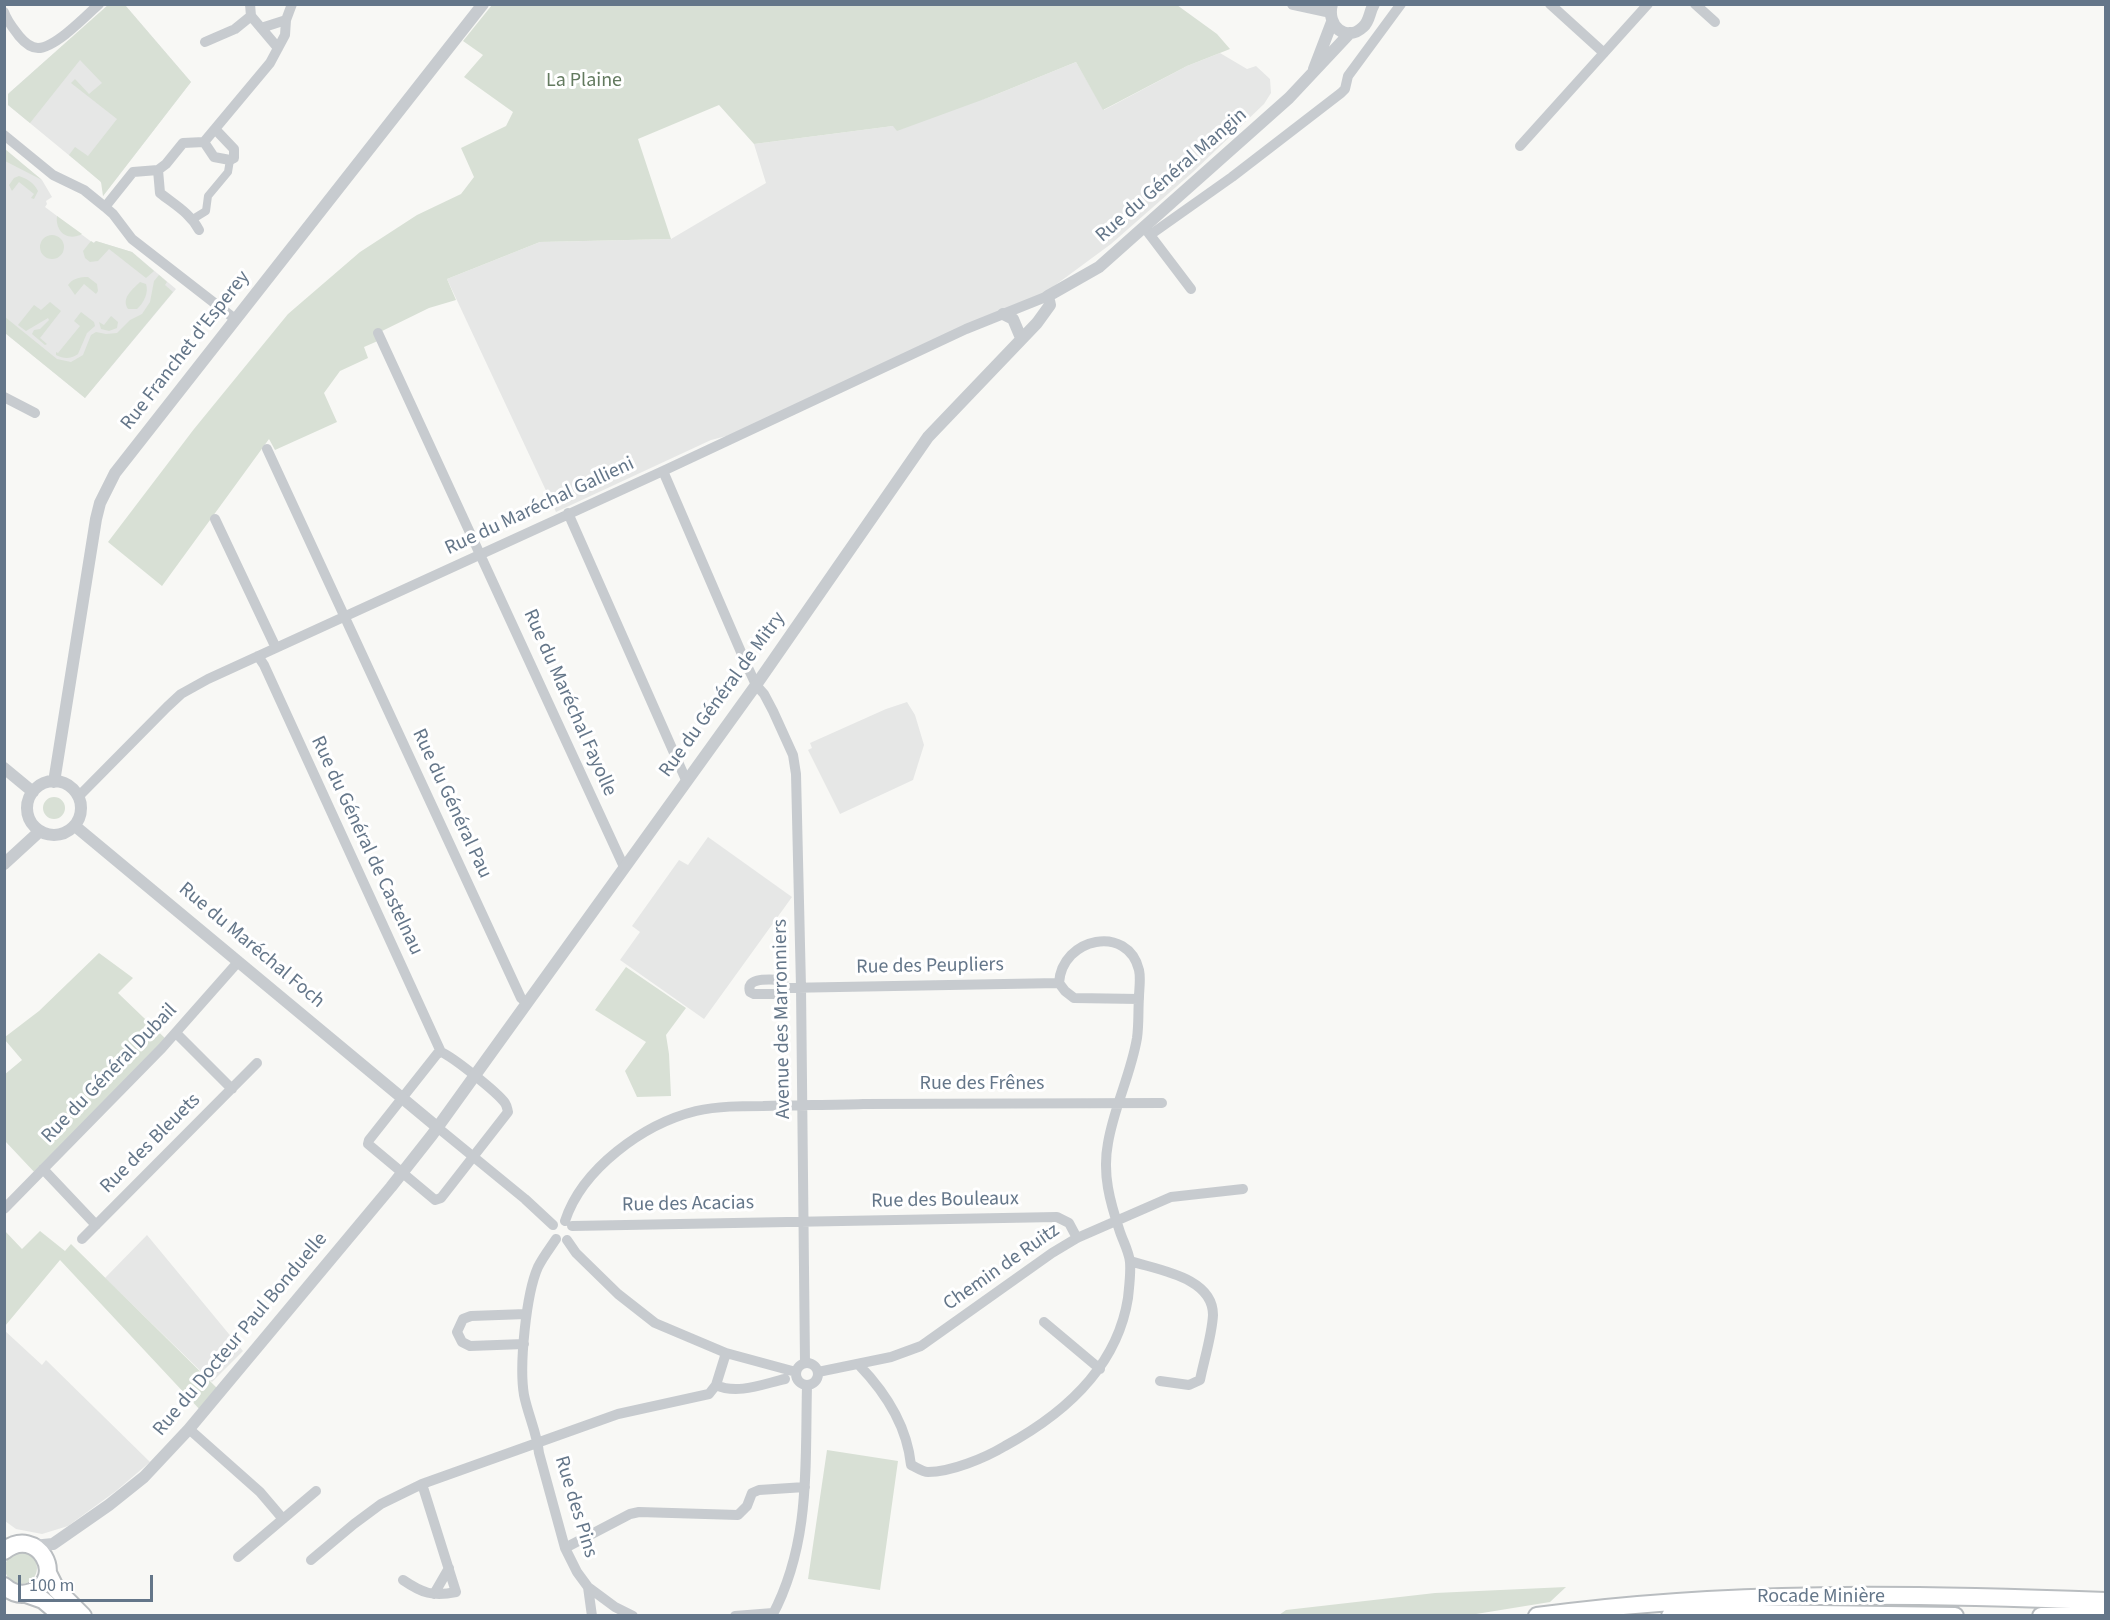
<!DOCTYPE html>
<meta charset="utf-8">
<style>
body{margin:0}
#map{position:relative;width:2110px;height:1620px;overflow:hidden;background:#f8f8f5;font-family:"Source Sans 3",sans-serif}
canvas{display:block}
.frame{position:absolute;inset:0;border:6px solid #647689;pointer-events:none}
.scale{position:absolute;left:18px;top:1575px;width:135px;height:27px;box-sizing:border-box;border:3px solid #647689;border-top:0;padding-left:8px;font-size:18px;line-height:21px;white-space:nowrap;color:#647689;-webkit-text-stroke:4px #fff;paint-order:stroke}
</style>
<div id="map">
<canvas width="2110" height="1620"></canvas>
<div class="frame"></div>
<div class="scale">100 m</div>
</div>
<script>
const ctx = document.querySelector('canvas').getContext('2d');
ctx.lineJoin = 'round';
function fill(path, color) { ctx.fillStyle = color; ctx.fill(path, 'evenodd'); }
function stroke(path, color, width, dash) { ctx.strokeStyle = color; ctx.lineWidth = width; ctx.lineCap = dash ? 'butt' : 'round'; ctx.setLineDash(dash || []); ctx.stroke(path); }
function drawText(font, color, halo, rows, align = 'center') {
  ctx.font = font + ' "Source Sans 3",sans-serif'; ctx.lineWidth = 6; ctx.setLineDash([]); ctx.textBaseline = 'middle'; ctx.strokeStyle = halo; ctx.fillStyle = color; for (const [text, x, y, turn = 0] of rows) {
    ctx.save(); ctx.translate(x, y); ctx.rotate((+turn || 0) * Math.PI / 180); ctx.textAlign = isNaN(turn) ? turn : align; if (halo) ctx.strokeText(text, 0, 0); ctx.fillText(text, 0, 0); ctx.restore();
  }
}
const built = new Path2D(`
 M108,5h17l66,77 -88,114v-11l-4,-5 -91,-75v-11z
 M1220,53l27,16 9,-3 14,13 1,14 -7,11 -71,68 -82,72 -80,59 -281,127 -39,10 -155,72 -109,-233 93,-37 131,-3 95,-56 -12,-39 139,-18 97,-29 86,-35 28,48 83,-44z
 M4,149l38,31 10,17 -6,4 1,3 -2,3 48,36 3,-2 36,11 44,37 -91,109 -80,-65z
 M907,702l8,13 9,30 -11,35 -73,34 -32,-64 4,-2 -2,-5 76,-34z
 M708,837l84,60 -88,122 -84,-59 20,-28 -8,-6 47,-66 9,5z
 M147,1235l96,116 -31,31 -107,-104z
 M4,1330l38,35 4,-5 104,102 -34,29 -48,35 -26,8 -26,-5 -11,-8z`);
const green = new Path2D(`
 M108,5h17l66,77 -88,114 -2,-14 -32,-27 6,-8 13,9 29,-37 -46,-36 4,-4 14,15 13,-11 -22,-23 -50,63 -22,-18v-11z
 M492,5h685l40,29 13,15 -43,17 -84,44 -27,-48 -86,35 -93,34 -4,-5 -139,18 -35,-39 -81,34 33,100 -131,3 -93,37 9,21 -27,8 -51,25 2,7 -16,7 4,11 -28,13 -16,22 13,29 -62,28 -6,-11 -107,147 -54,-44 86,-113 94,-115 72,-62 57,-37 44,-21 13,-17 -13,-29 45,-22 7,-14 -49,-35 19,-22 -20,-14z
 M5,149l37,31 -37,-19z
 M19,176c9,3 15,7 19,15l-4,8 -3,-1 3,-4 -15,-12 -7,9 -3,-6 5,-7z
 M57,216l25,18c-15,8 -27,-3 -25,-18z
 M40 247a12 12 0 1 1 24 0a12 12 0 1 1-24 0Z
 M91,241l3,2 2,-2 36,11 22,19 -8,7 -37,-29 -11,12 -8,1 -5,-4 -2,-7z
 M159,275l8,7 -2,3 8,7 -88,106 -80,-65v-16l52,42 14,3 12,-7 8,-20 5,-3 10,2 11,-1 13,-13 12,-6 8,-12 4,-21z
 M88,277l9,7 1,7 -2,3 -12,-10 -9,11 -7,-10c5,-7 12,-8 20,-8z
 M140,282l6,2c3,8 -2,19 -9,25h-9c-7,-11 4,-19 12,-27z
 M50,302l11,9 -21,27 7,6 -2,1 -13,-11 2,-4 6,-1 9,-9 -1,-2 -22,13 -8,-6 16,-20 7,5z
 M81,312l13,10 1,4 -8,7 -9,21c-7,5 -14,5 -22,1v-3l2,1 22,-27 -6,-5z
 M111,316l7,6 -1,6 -8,3 -8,-2 -2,-7 5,3z
 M43 808a11 11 0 1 1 22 0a11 11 0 1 1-22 0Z
 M99,953l34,25 -15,15 50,48 -131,134 -32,-34 -1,-66 18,-15 -17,-20v-3l34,-26z
 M626,967l60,41 -20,27 3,19 2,42 -34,1 -12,-26 21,-29 -51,-32z
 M5,1231l17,18 18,-18 25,20 6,-7 149,147 -18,21 -142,-152 -55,66z
 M827,1450l71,11 -18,129 -72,-11z
 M5 1568a16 16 0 1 1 32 0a16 16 0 1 1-32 0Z
 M1566,1587l-16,15 -80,13h-191l7,-5 149,-17z`);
const pedestrian = new Path2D(`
 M193,219l13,-8 2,-15 20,-24 2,-12`);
const minor = new Path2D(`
 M250,4l1,12 27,32
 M1550,4l54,49
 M1695,4l20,18
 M4,12c3,9 9,16 15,24 5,6 11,12 19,12 17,0 48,-32 61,-44
 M261,28l25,-8
 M205,42l30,-13 16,-13
 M4,135l49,40 31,15 21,17 8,7 19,25 103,80
 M204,142l10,15 16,3 4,-2v-9l-19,-20
 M1520,146l128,-142
 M158,170l2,23c15,12 30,20 39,37
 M105,207l28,-35 25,-2 8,-6 17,-21 21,-1 66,-79 15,-28 1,-15 6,-16
 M1147,231l44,58
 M1150,235l82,-58 109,-84 4,-4 3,-13 53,-72
 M378,333l246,534
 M4,397l31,16
 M267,449l254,549 6,5
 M663,471l81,188 12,26 8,9 9,17 20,44 3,19 5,213 4,376
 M568,513l118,267
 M215,519l61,129
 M258,656l6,9 177,387
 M78,797l89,-90 14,-13 27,-15 455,-208 303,-142 82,-33
 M784,988l-1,6h-29l-4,-2c-5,-16 22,-12 33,-12l1,8 275,-5
 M176,1033l56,56
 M441,1052c12,5 56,40 64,51 2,3 2,5 3,9l-67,86 -6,2 -67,-56 1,-4 68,-86z
 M437,1127l88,72 28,26
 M43,1169l53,56
 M4,1209l158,-161 76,-86
 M565,1221c17,-52 78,-97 131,-110 22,-5 45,-5 67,-5 34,-1 67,-1 100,-2 100,0 200,-1 299,-1
 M572,1226l485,-9 12,6 8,15
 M82,1239l175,-176
 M556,1239c-6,9 -13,18 -18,28 -12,27 -19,99 -14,128 4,20 13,38 15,58l26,95 12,24 11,15 4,29
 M567,1240l9,13 42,41 37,29 71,30 70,19
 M1130,1261c28,9 83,16 83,54 -1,20 -9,45 -13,65l-11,5 -29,-4
 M1044,1322l56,47
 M524,1344l-54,2 -8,-4 -5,-10 6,-13 8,-3 55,-2
 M796 1374a11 11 0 1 1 22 0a11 11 0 1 1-22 0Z
 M859,1365c27,28 48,61 52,100 5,2 11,7 17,7 23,0 57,-14 77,-26 59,-32 112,-78 123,-148 1,-11 3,-24 2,-36 -1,-10 -7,-21 -10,-30 -10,-30 -18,-58 -12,-89 6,-36 23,-69 29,-105 2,-14 1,-27 2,-41 0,-8 2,-18 0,-27 -11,-46 -77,-33 -80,13l6,8 9,7 65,1
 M818,1372l73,-15 30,-11 131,-93 25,-15 94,-41 72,-8
 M716,1385c21,10 47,-1 69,-6
 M189,1429l71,63 23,27
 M565,1548l65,-34 9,-2 99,3 9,-9 5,-13 7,-3 46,-3
 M238,1557l78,-66
 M311,1560l43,-36 27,-20 41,-20 196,-70 91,-20 7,-9 10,-32
 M403,1580c19,13 30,17 53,12l-34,-108
 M588,1587l27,20 18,9
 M434,1594l15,-26
 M735,1616l38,-3
 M772,1616c39,-73 33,-151 35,-231`);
const tertiary = new Path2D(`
 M1293,4l37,8
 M1332,4c-6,22 14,39 31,23 7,-6 6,-15 11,-23
 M1314,69l18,-47
 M1003,314l10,5 8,19
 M4,768l29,24
 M27 808a27 27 0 1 1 54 0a27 27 0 1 1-54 0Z
 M54,782l42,-263 4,-16 15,-30 368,-469
 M75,826l362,301
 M4,864l36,-33
 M33,1546l20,-2 56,-39 35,-28 45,-48 202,-242 41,-52 324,-450 172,-248 109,-114 13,-18 -2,-9 51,-29 190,-169 61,-65`);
const trunk = new Path2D(`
 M4,1551c33,-27 64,28 27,41 -10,4 -19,1 -27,-6
 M48,1573l8,16 27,27
 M26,1594l17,6 19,16
 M1537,1616c188,-26 379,-22 569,-15
 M1670,1616l80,-3 205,3
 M2041,1616l65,-1`);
const parkNames = [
 ["La Plaine",584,82]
];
const streetNames = [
 ["Rue du Général Mangin",1172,176,-41],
 ["Rue Franchet d'Esperey",186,351,-52],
 ["Rue du Maréchal Gallieni",540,507,-25],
 ["Rue du Général de Mitry",723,695,-54],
 ["Rue du Maréchal Fayolle",569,703,66],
 ["Rue du Général Pau",451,804,65],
 ["Rue du Général de Castelnau",366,846,65],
 ["Rue du Maréchal Foch",251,946,40],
 ["Rue des Peupliers",930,967,-1],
 ["Avenue des Marronniers",783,1019,-91],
 ["Rue du Général Dubail",110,1074,-46],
 ["Rue des Frênes",982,1085],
 ["Rue des Bleuets",151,1144,-45],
 ["Rue des Bouleaux",945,1201,-1],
 ["Rue des Acacias",688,1205,-1],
 ["Chemin de Ruitz",1002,1268,-35],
 ["Rue du Docteur Paul Bonduelle",241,1335,-50],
 ["Rue des Pins",575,1507,73],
 ["Rocade Minière",1821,1598]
];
fill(built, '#e6e7e6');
fill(green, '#d8e0d5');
stroke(trunk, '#b9bdc0', 20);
stroke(pedestrian, '#c7cbcf', 8);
stroke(minor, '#c7cbcf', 10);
stroke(tertiary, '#c7cbcf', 12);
stroke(trunk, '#fff', 16);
drawText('20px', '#637a5f', '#fff', parkNames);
drawText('20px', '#647689', '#fff', streetNames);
</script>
